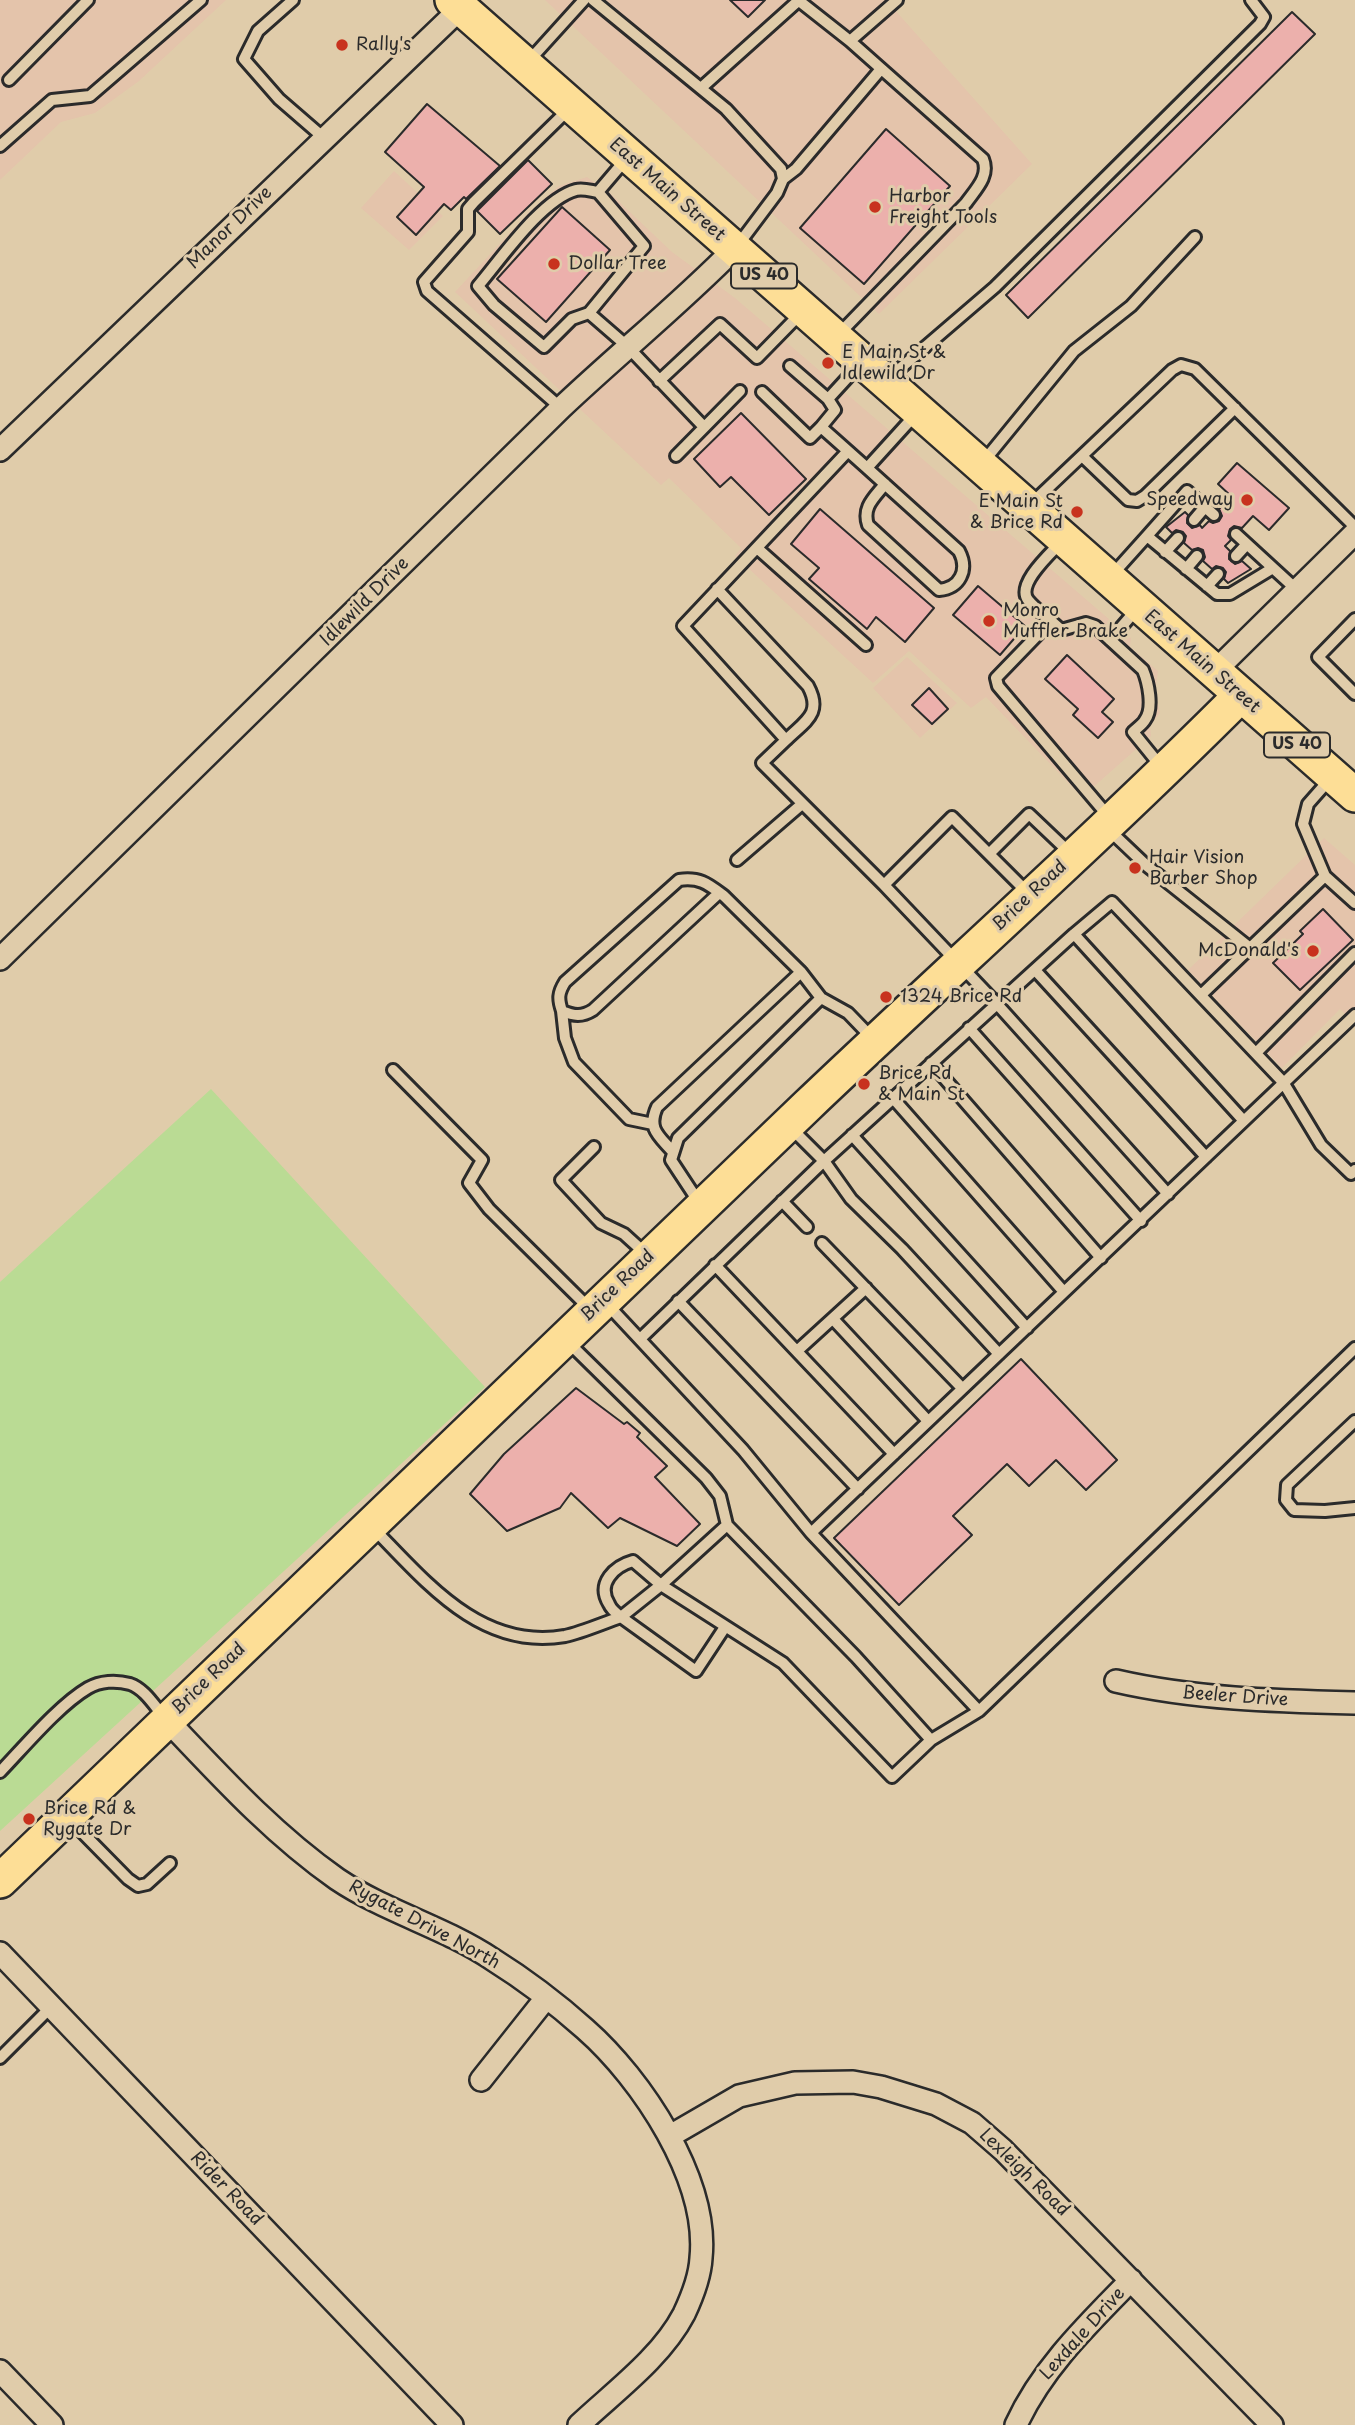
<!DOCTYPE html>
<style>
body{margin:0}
canvas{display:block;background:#e0ccaa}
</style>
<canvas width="1355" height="2425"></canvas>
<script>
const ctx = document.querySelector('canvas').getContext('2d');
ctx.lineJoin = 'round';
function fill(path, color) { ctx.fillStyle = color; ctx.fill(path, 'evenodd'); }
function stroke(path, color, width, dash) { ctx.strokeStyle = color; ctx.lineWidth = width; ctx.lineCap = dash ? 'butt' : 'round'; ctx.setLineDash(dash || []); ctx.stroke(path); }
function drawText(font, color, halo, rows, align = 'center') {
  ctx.font = font + ' "Playpen Sans",sans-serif'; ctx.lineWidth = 6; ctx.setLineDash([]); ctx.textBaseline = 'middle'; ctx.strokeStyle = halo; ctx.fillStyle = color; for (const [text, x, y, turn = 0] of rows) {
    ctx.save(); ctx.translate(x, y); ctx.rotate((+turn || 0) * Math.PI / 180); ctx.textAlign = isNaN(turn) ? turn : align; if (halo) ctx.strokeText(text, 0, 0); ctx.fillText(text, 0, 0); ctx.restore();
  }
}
const built = new Path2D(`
 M0,0h226l-87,81 -44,32 -34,9 -61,58z
 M545,0h341l146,164 -153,150z
 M394,171l49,45 -34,34 -48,-42z
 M587,177l24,17 61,58 63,46 396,340 -1,9 28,24 -3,21 5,21 -10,13 1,10 -69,61 -96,-100 -15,11 -62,-57 -36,32 -138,-127 6,-8 -72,-70 -8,7 -206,-193 75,-81 29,-25z
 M907,657l50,46 -37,35 -47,-50z
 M1324,838l31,27v159l-15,-15 -58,59 -94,-98z`);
const green = new Path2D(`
 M211,1089l274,298 -485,444v-549z`);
const building = new Path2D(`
 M730,0h35l-17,17z
 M1292,12l23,22 -287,284 -22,-23z
 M427,104l73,62 -34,33 -2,-2 -13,13 -7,-6 -28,31 -19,-18 27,-30 -39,-35z
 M886,129l64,57 -86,98 -64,-56z
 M528,160l24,24 -52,50 -23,-23z
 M562,207l48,43 -64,72 -49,-43z
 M741,413l65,66 -37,36 -38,-38 -11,10 -26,-28z
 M1237,463l52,45 -20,22 -16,-14 -11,12 -8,-2 -4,3 -2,7 3,4 -6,6 5,5 -1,8 6,5 7,-3 9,8 -23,14 -4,-4 2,-7 -3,-4 -7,-2 -4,3 -9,-8 2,-4 -2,-7 -5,-2 -6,2 -8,-7 2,-7 -3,-4 -7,-2 -4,3 -6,-6 19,-15 3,3 -1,8 5,5 8,-3 2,3 7,-7 4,2 6,-2 3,-5 -3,-7 12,-13 -13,-12z
 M820,509l114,99 -29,34 -29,-25 -9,12 -58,-50 10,-11 -28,-24z
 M978,586l47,40 -25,29 -47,-40z
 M1067,655l47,44 -12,13 11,10 -15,16 -25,-23 5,-6 -33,-30z
 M929,688l19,21 -16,15 -20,-19z
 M1323,909l30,31 -53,50 -27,-27 30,-29 -3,-3z
 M1021,1359l96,101 -31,30 -30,-30 -27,26 -22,-22 -54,52 19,19 -73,70 -65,-67z
 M576,1388l48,36 3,-2 13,11 -3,4 30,29 -12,11 45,47 -23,22 -57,-28 -12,10 -37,-35 -11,15 -53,23 -37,-37 34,-40z`);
const lane = new Path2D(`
 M293,0l-35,31 -14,28 35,40 45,39
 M593,0l133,109 55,60 2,10 -6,14 -39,52
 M798,0l52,41 133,118c7,17 -7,30 -17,44l-129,133
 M850,41l47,-41
 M527,63l57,-63
 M9,80l79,-80
 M701,88l97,-87
 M0,146l52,-46 38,-4 111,-96
 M627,158l-29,34c-7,-1 -15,-4 -22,-2 -34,9 -75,69 -98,96l16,19 50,42 28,-28 17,-6 38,33 77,81
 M783,179l13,-10 85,-100
 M589,313l55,-67 -46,-54
 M790,366l38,33
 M889,378l106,-91 265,-263 4,-7 -13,-17
 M659,381l61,-57 37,34 44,-45
 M762,392l48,46 11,-11 27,24
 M561,408l-134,-117 -3,-9 44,-50v-23l6,-7 96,-94
 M916,414l-49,54 -19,-17 -165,175 103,114 -24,23 122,122 113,119 -173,157 27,38 51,50 97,105
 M821,427l14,-17 -7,-11 32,-35
 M676,456l64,-65
 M1082,456l46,44 9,1 8,-5 90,-88
 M984,461l90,-110 57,-45 64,-69
 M867,468l92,83c10,19 1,37 -20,39l-71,-65c-6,-18 6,-27 17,-41
 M1032,503l140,-133 9,-5 14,4 160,158
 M1194,520l11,-13
 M1236,534l37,34
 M1147,536l40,-45 27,24
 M1061,542c-11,12 -45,42 -33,58 9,11 23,20 33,30l25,-7 9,3 48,44c5,12 11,38 2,50 -2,4 -9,9 -12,12l30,37
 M757,548l109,97
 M1165,552l13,-14
 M1236,556l11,-12
 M1186,569l11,-13
 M1112,575l35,-39 70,58h13l43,-26 24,22
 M1207,586l11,-12
 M717,589l91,97c15,28 -3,35 -22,54
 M1355,619l-37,38 37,37
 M1051,621l-55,57 2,8 111,131
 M1110,640l27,-31
 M1330,779l-22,25 -5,20 22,52 30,27
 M1107,828l40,38 103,82
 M989,854l40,40
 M737,860l65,-56
 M884,885l68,-68 37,37 40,-40 42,40
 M719,893l-126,117c-11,7 -19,6 -31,1 -4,-12 -4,-18 3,-29l114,-102c21,-3 29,4 45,16l77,76 20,26
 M1074,934l38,-32 171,180 38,63 30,29 4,-4
 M1035,970l171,187
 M1201,995l124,-119
 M562,1011l3,27 9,24 55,57 24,5
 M969,1028l172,193
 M1256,1053l99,-100
 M931,1063l170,195
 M393,1070l89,90 -13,23 20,26 101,100
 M892,1097l172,195
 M852,1135l175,193
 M594,1147l-33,33 40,43 23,11 22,20
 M673,1152c-14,-16 -26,-23 -16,-45l144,-135
 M1168,1194l-171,-190 77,-70 169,186
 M782,1201l25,26
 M700,1204l-29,-44 7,-22 143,-140 27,15 26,27
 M822,1243l140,145
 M715,1265l179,189
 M678,1301l180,188
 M605,1302l138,148 68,83 544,-518
 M833,1319l95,102
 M640,1339l184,-178 -35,-35
 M568,1342l138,136 14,18 7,29 129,132 75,83
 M797,1351l69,-63
 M1355,1421l-68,64 -1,15 8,10 31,1 30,-3
 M727,1525l-66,60 122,78 109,114 39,-37 48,-29 -168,-178
 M373,1528c53,54 108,123 192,108 18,-4 38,-13 56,-19l75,54 29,-44
 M633,1561l28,24 -40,32c-4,-3 -10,-8 -12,-13 -13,-21 6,-38 24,-43z
 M979,1711l376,-363
 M0,1772c24,-25 59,-67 88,-84 12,-7 28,-8 42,-4 15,5 25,23 35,34
 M69,1819l59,60 10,7 9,-2 23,-21
 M0,2058l51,-51`);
const street = new Path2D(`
 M0,450l461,-442
 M1214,672l141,-139
 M0,959l561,-551c57,-54 118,-103 173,-159
 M1116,1681c78,18 159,20 239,22
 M167,1720c54,57 106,114 170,159 49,33 107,48 155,80 32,20 65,45 93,70 57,50 124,151 116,229 -1,19 -9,39 -17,56 -23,44 -70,78 -105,111
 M0,1953l452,472
 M481,2080l65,-82
 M670,2136l69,-40 56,-13 58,-1 28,5 55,17 36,19 31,27 269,275
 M0,2371l52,54
 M1016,2425c26,-57 72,-101 115,-145`);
const primary = new Path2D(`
 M452,0l903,795
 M0,1881c269,-259 538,-518 808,-776 144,-137 292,-269 432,-409`);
const markers = [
 [342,45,7,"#c8321e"],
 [875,207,7,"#c8321e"],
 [554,264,7,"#c8321e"],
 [828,363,7,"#c8321e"],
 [1247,500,7,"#c8321e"],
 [1077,512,7,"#c8321e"],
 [989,621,7,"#c8321e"],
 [1135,868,7,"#c8321e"],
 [1313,951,7,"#c8321e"],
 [886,997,7,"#c8321e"],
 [864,1084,7,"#c8321e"],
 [29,1819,7,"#c8321e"]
];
const shields = [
 [764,276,66],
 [1297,745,66]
];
const shieldNames = [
 ["US 40",764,276],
 ["US 40",1297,745]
];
const poiNames = [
 ["Rally's",356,45],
 ["Harbor",889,197],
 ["Freight Tools",889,218],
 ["Dollar Tree",568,264],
 ["E Main St &",842,353],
 ["Idlewild Dr",842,374],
 ["Speedway",1233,500,"right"],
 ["E Main St",1063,502,"right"],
 ["& Brice Rd",1063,523,"right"],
 ["Monro",1003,611],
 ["Muffler Brake",1003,632],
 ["Hair Vision",1149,858],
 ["Barber Shop",1149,879],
 ["McDonald's",1299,951,"right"],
 ["1324 Brice Rd",900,997],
 ["Brice Rd",878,1074],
 ["& Main St",878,1095],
 ["Brice Rd &",43,1809],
 ["Rygate Dr",43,1830]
];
const streetNames = [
 ["East Main Street",667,190,41],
 ["Manor Drive",230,228,-44],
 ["Idlewild Drive",365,602,-45],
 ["East Main Street",1202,662,41],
 ["Brice Road",1030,896,-43],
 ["Brice Road",618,1286,-44],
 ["Brice Road",209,1679,-44],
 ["Beeler Drive",1235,1697,4],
 ["Rygate Drive North",424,1925,28],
 ["Lexleigh Road",1024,2173,44],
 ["Rider Road",226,2189,46],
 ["Lexdale Drive",1083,2334,-48]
];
fill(built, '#e4c4ab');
fill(green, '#badb94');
fill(building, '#ecb0ac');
stroke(building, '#2b2b2b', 2);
stroke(lane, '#2b2b2b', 16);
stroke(street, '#2b2b2b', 26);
stroke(primary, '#2b2b2b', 38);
stroke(lane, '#e0ccaa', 10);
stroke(street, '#e0ccaa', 21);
stroke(primary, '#fdde96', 33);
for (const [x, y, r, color] of markers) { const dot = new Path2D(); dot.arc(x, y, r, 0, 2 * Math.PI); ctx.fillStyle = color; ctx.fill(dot); stroke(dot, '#e0ccaa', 2.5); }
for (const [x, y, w] of shields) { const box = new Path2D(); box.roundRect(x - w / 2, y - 12.5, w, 25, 5); ctx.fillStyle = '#e0ccaa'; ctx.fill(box); stroke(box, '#2b2b2b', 2); }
drawText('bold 16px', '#2b2b2b', null, shieldNames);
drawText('18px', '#2b2b2b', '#e0ccaa', poiNames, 'left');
drawText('18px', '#2b2b2b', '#e0ccaa', streetNames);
</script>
